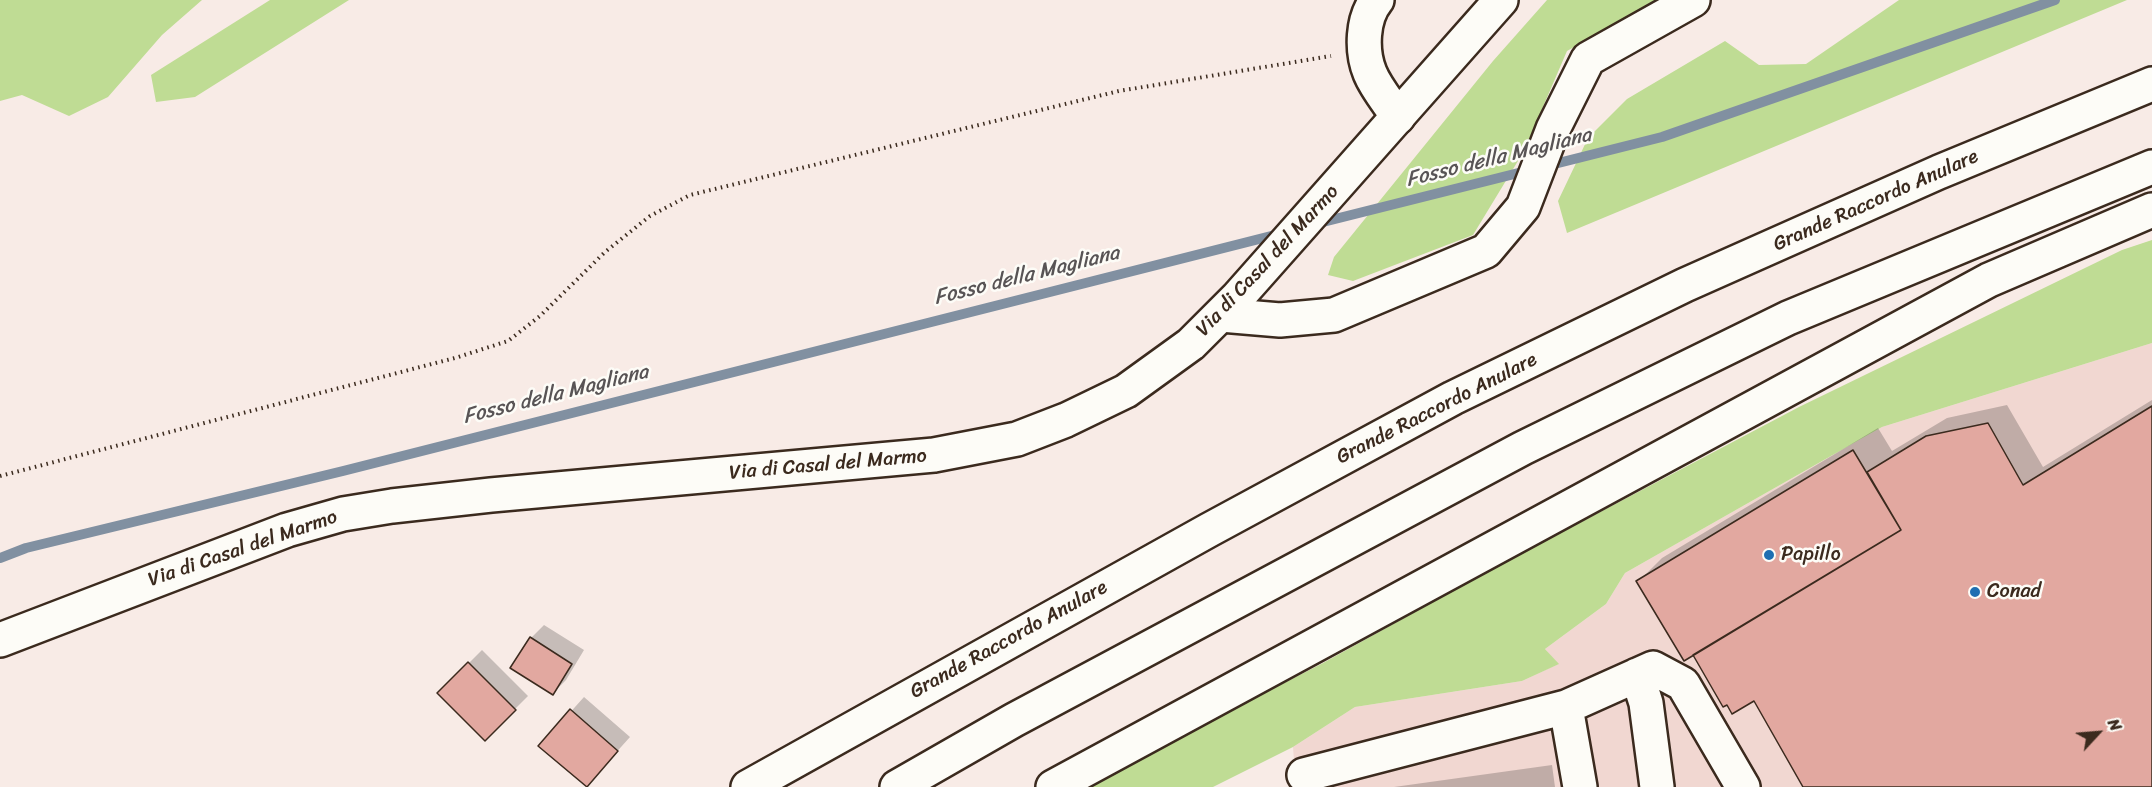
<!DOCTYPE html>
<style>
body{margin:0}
#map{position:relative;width:2152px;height:787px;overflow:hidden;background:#f8ebe6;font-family:Sriracha,sans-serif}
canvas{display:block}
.north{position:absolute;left:2068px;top:703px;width:60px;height:60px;-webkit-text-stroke:4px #fdfcf7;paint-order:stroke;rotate:64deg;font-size:16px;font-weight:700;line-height:24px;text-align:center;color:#3b2a1e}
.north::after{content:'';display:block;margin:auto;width:21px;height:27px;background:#3b2a1e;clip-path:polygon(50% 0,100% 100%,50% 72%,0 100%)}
</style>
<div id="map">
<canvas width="2152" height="787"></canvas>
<div class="north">N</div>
</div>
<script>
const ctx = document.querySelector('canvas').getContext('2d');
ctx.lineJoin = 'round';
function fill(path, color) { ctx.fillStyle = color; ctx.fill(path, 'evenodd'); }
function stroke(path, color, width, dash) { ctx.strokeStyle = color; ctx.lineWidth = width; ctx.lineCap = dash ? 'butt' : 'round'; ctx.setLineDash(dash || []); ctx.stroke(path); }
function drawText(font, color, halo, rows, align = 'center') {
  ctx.font = font + ' Sriracha,sans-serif'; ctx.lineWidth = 5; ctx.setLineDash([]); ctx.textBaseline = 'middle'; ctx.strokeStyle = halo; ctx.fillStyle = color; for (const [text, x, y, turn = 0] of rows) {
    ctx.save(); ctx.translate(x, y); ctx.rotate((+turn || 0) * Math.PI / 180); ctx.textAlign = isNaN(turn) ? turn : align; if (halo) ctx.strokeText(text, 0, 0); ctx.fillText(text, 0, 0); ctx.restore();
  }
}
const built = new Path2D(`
 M2152,343v444h-856l-3,-40 62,-40 167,-26 36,-17 -13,-15 61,-45 19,-31 257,-146z`);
const green = new Path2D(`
 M0,0h202l-40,35 -54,62 -39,19 -47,-21 -22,6z
 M270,0h79l-154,97 -39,5 -5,-27z
 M1547,0h109l-89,51 -43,100 -51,84 -120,46 -25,-6 6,-18 159,-196z
 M1899,0h228l-560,233 -9,-32 30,-63 39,-39 98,-58 34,24 47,-1z
 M2152,240v103l-270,84 -257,146 -19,31 -61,45 14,15 -37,17 -167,26 -62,40 -80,40h-131l241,-124 173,-96 303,-160 323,-157z`);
const shadow = new Path2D(`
 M2152,400v387h-347l-51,-88 -59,-43 -57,-74 24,-24 216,-130 14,23 55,-33 60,-13 36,62z
 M544,625l40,25 -18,30 -13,13 -22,-55z
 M482,650l46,46 -43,43 -46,-46z
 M584,697l46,40 -44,49 -46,-40z
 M1552,765l3,22h-161z`);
const stream = new Path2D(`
 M1315,224l347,-87 393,-137
 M0,558l26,-10 317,-77 940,-238`);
const building = new Path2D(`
 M2152,406v381h-349l-49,-86 -22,13 -5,-9 -4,2 -30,-52 208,-125 -34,-58 59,-36 62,-13 35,62z
 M1853,450l48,80 -217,131 -48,-80z
 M530,637l42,27 -19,31 -43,-27z
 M468,662l48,48 -31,31 -48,-48z
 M570,709l48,42 -31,36 -49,-41z`);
const path = new Path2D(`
 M0,476l455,-118 53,-17 32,-25 65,-64 45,-36 40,-21 429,-104 212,-35`);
const minor = new Path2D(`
 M1377,0c-15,18 -16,51 -7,73 6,15 19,30 28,44
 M1221,315l59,5 54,-5 152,-64 37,-44 30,-78 35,-70 105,-59
 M1637,675l9,28 11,84
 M1304,775l262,-68
 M1580,787l-14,-80 87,-39 30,16 60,103`);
const major = new Path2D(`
 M0,640l287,-110 56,-16 49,-8 99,-11 443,-40 83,-16 49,-19 60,-29 65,-47 46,-46 264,-298`);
const highway = new Path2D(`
 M748,787l461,-257 244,-132 232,-113 254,-113 213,-88
 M897,787l117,-67 509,-272 265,-130 364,-151
 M1053,787l936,-507 163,-70`);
const markers = [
 [1769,555,6,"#1f6fb2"],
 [1975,592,6,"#1f6fb2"]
];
const streetNames = [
 ["Grande Raccordo Anulare",1876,201,-24],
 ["Via di Casal del Marmo",1268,261,-47],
 ["Grande Raccordo Anulare",1437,409,-27],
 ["Via di Casal del Marmo",828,465,-5],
 ["Via di Casal del Marmo",243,549,-19],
 ["Grande Raccordo Anulare",1009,640,-29]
];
const poiNames = [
 ["Papillo",1781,555],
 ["Conad",1987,592]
];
const waterNames = [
 ["Fosso della Magliana",1499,158,-14],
 ["Fosso della Magliana",1027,276,-14],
 ["Fosso della Magliana",556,395,-14]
];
fill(built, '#f1d7d1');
fill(green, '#bfdc94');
fill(shadow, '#0003');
stroke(stream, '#8190a1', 10);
fill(building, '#e2a8a0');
stroke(building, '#3b2a1e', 1.5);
stroke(minor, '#3b2a1e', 38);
stroke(major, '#3b2a1e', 38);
stroke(highway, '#3b2a1e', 38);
stroke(path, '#3b2a1e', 4, [1.5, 4.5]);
stroke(minor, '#fdfcf7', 33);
stroke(major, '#fdfcf7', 33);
stroke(highway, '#fdfcf7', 33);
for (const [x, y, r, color] of markers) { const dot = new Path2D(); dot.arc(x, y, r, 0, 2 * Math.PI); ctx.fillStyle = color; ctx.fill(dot); stroke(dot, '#fdfcf7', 2); }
drawText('20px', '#3b2a1e', '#fdfcf7', streetNames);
drawText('20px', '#3b2a1e', '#fdfcf7', poiNames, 'left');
drawText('italic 21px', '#585455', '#fdfcf7', waterNames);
</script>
